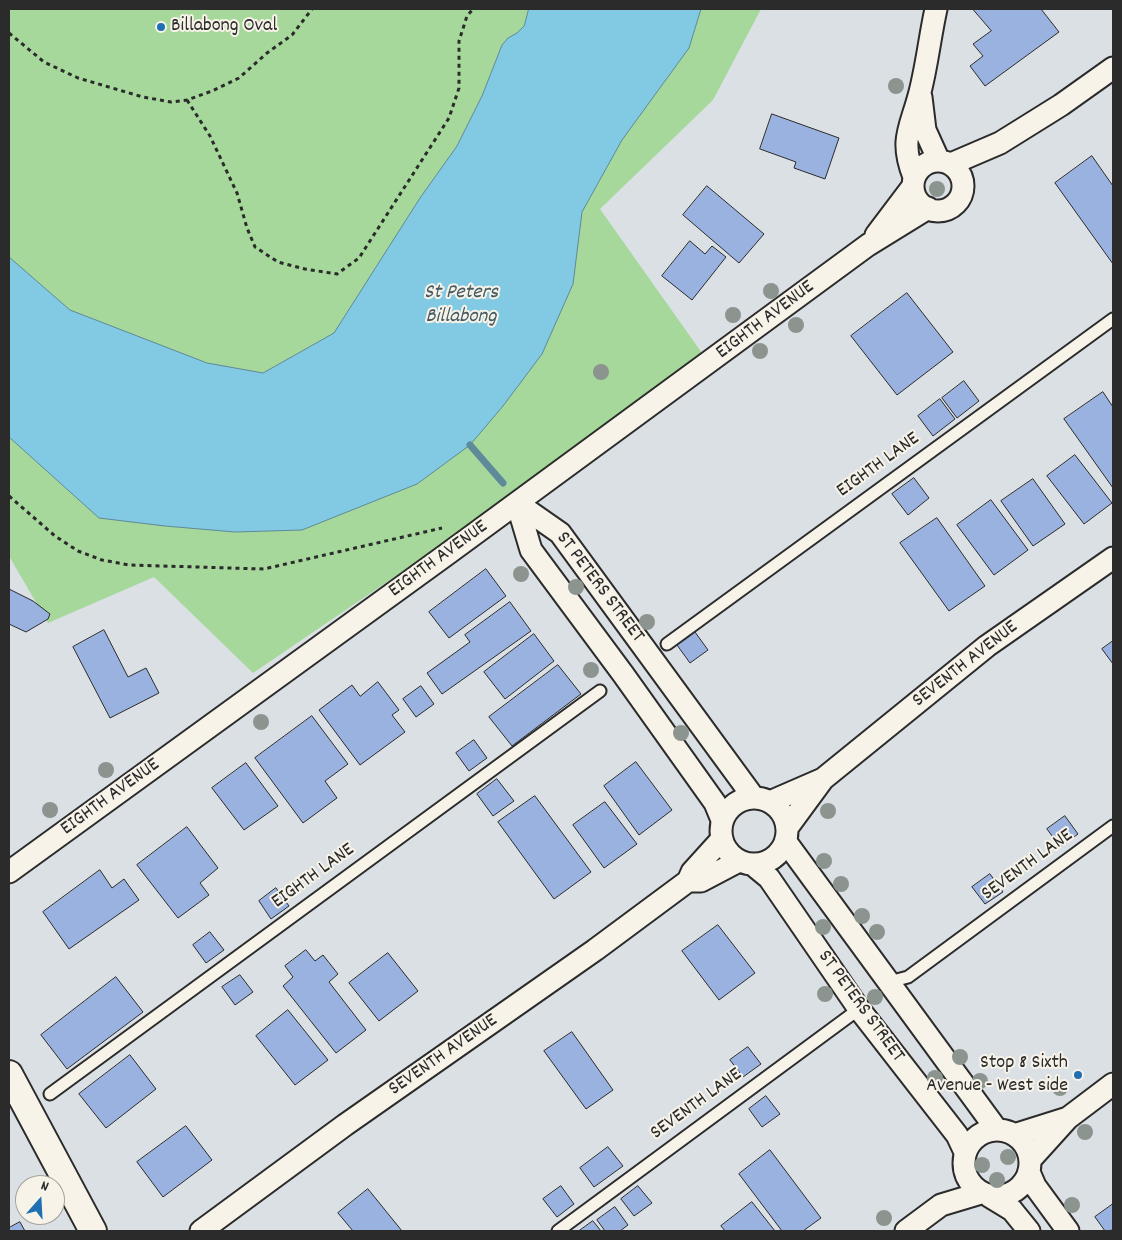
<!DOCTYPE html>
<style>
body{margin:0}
#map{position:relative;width:1122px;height:1240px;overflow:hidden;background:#dbe0e5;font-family:Dekko,sans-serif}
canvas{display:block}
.frame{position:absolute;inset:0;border:10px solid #2b2b2b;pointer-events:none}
.north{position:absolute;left:15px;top:1175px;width:50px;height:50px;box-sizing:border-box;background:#f7f3e8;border:1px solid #a5a39c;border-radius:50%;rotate:19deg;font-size:14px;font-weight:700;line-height:20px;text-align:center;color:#2b2b2b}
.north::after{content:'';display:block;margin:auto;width:18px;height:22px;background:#1f6fb2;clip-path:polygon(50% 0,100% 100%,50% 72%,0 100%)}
</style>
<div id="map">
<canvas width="1122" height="1240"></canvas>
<div class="frame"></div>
<div class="north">N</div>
</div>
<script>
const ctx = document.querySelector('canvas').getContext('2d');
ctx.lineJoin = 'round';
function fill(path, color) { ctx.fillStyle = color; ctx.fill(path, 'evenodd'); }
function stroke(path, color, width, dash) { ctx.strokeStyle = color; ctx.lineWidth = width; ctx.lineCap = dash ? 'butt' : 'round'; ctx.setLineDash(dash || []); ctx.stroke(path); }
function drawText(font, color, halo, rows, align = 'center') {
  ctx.font = font + ' Dekko,sans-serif'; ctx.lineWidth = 4; ctx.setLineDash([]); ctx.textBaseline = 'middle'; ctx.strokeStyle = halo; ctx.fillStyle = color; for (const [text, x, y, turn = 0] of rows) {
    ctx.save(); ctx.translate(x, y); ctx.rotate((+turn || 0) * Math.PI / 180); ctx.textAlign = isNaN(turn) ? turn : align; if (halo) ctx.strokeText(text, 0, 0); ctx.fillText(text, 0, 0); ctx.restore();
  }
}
const green = new Path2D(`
 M9,9h752l-48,91 -113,109 109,154 -456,310 -99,-96 -106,46 -39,-67z`);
const water = new Path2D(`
 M529,9h172l-12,39 -67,92 -40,72 -9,72 -31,70 -39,52 -33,39 -53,39 -115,46 -67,2 -70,-6 -66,-8 -90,-81v-180l61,53 137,53 56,10 71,-40 86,-135 37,-52 25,-50 20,-51 6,-7 9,-5 7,-7z`);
const stream = new Path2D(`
 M470,445l33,38`);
const building = new Path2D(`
 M973,9h68l18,23 -74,54 -15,-20 13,-10 -10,-12 18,-13z
 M772,114l67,24 -14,41 -31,-11 2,-6 -36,-13z
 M1092,156l21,30v78l-58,-81z
 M707,186l57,48 -25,29 -56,-48z
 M690,241l15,13 7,-8 14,11 -34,43 -30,-24z
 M907,293l46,59 -56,43 -46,-59z
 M964,381l15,20 -22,17 -15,-20z
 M1103,392l10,15v81l-49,-69z
 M940,399l15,20 -22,17 -15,-20z
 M1075,455l37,48 -28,21 -37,-48z
 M914,478l15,20 -21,17 -16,-21z
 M1033,479l32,45 -32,22 -32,-45z
 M991,500l37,50 -34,25 -37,-50z
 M937,518l48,68 -36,25 -49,-68z
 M486,569l20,27 -57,42 -20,-26z
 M9,589l24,12 17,13 -2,5 -22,13 -17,-8z
 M510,602l21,29 -89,63 -15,-21 43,-31 -5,-7z
 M104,630l24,47 18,-9 13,25 -49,25 -37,-71z
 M695,632l13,18 -18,13 -13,-18z
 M534,634l20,27 -49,38 -21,-27z
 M1113,641v23l-11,-15z
 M558,665l23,29 -69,52 -23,-29z
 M378,682l21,28 -7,5 13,17 -45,33 -41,-55 33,-25 8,11z
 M421,686l13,18 -18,13 -13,-18z
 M312,716l36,48 -23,17 12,17 -34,25 -48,-65z
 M474,740l13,18 -18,13 -13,-18z
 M636,762l36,48 -33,25 -35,-49z
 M246,763l32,43 -34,24 -32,-42z
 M497,779l17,22 -21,15 -16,-22z
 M535,796l56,76 -37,27 -56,-77z
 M605,802l32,42 -33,24 -31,-43z
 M1065,816l13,18 -18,13 -13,-18z
 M187,827l31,41 -18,15 9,12 -31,23 -41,-53z
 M100,870l12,18 12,-9 15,21 -70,49 -26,-37z
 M990,874l13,18 -18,12 -13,-17z
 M276,888l13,18 -18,13 -12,-18z
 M718,925l37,48 -36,27 -37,-49z
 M210,932l14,18 -18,13 -13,-18z
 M306,950l9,11 8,-6 15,19 -9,8 37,48 -30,23 -53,-67 10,-9 -8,-11z
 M388,953l30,38 -39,30 -30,-38z
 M240,975l13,17 -18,13 -13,-18z
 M116,977l27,35 -76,57 -26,-34z
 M288,1010l40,50 -33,25 -39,-49z
 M572,1032l41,58 -27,19 -42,-58z
 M748,1047l13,17 -18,13 -13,-17z
 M130,1055l26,34 -50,39 -27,-34z
 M766,1096l14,18 -18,13 -13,-18z
 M186,1126l26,34 -49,37 -26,-35z
 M608,1147l15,19 -29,21 -14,-19z
 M770,1150l51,68 -18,13h-21l-43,-57z
 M561,1186l13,18 -17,13 -14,-18z
 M638,1186l14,17 -18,13 -13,-17z
 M368,1189l34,42h-49l-15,-18z
 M752,1202l23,29h-50l-4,-5z
 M1113,1204v26l-8,1 -10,-14z
 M615,1207l13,18 -8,6h-15l-8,-11z
 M593,1221l8,10h-22z
 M20,1222l5,9h-16v-3z`);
const path = new Path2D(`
 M9,33l35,29 34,16 65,19 28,5 16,-2 25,-9 27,-13 28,-25 25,-18 20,-26
 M187,100l23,36 27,57 10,35 8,19 23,15 27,7 32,5 22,-16 90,-140 10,-30v-47l8,-25 6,-7
 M9,496l46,40 23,15 24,9 27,5 135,4 178,-41`);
const service = new Path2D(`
 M667,644l446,-325
 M889,982l19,-5 205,-151
 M50,1094l550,-403
 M558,1231l301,-222`);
const minor = new Path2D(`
 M921,97l4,33 14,31
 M913 186a25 25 0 1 1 50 0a25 25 0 1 1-50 0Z
 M951,164l49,-21 61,-38 52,-37
 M914,177c-15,-38 -3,-49 6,-85 7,-27 10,-56 16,-83
 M876,235l37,-49
 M517,503l14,47 92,124 92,129 7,17
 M517,503l43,30 194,265
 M721 831a33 33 0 1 1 66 0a33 33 0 1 1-66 0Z
 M770,802l53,-23
 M787,828l36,-49 164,-133 126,-88
 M786,842l211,288
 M752,864l17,14 90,131 98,126 8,17
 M9,872l441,-320 418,-307 60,-37
 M688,881h13l38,-20
 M964 1163a33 33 0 1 1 66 0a33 33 0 1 1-66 0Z
 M1014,1135l54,-17
 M1030,1160l38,-42 45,-34
 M1029,1172l6,14 33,45
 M989,1196l23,14 17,21
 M201,1231l144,-106 250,-175 93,-69 4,-9 29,-32
 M906,1231l35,-26 40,-12`);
const tertiary = new Path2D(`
 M9,1074l84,157`);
const trees = [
 [896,86],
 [937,189],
 [771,291],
 [733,315],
 [796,325],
 [760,351],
 [601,372],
 [521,574],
 [576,587],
 [647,622],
 [591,670],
 [261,722],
 [681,733],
 [106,770],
 [50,810],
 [828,811],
 [824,861],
 [841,884],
 [862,916],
 [823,927],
 [877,932],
 [825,994],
 [875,997],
 [960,1057],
 [935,1078],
 [980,1081],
 [1060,1088],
 [1085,1132],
 [1008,1157],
 [982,1165],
 [997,1180],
 [1072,1205],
 [884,1218]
];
const markers = [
 [161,27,5,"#1f6fb2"],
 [1078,1075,5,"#1f6fb2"]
];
const poiNames = [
 ["Billabong Oval",171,27],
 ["Stop 8 Sixth",1068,1064,"right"],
 ["Avenue - West side",1068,1087,"right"]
];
const streetNames = [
 ["EIGHTH AVENUE",766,321,-37],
 ["EIGHTH LANE",879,466,-36],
 ["EIGHTH AVENUE",439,560,-36],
 ["ST PETERS STREET",599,588,53],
 ["SEVENTH AVENUE",966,665,-38],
 ["EIGHTH AVENUE",111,798,-36],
 ["SEVENTH LANE",1028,866,-36],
 ["EIGHTH LANE",314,877,-36],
 ["ST PETERS STREET",860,1007,54],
 ["SEVENTH AVENUE",444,1056,-35],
 ["SEVENTH LANE",697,1105,-36]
];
const waterNames = [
 ["St Peters",461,294],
 ["Billabong",461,318]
];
fill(green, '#a5d89a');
fill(water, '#82c9e3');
stroke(water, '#5f8a99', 1);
stroke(stream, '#5f8a99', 7);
fill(building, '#9ab2df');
stroke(building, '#2b2b2b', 1);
stroke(service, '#2b2b2b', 15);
stroke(minor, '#2b2b2b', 25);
stroke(tertiary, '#2b2b2b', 30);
stroke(path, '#2b2b2b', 3, [4, 4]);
stroke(service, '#f7f3e8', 11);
stroke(minor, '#f7f3e8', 21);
stroke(tertiary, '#f7f3e8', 26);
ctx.fillStyle = '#8b948e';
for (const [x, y] of trees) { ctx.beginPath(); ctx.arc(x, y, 8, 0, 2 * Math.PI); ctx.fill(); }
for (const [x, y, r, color] of markers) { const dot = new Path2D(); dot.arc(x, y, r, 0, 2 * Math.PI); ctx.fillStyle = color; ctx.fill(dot); stroke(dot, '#f7f3e8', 2); }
drawText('20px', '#2b2b2b', '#f7f3e8', poiNames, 'left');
drawText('20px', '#2b2b2b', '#f7f3e8', streetNames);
drawText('italic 21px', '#455a62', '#f7f3e8', waterNames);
</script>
